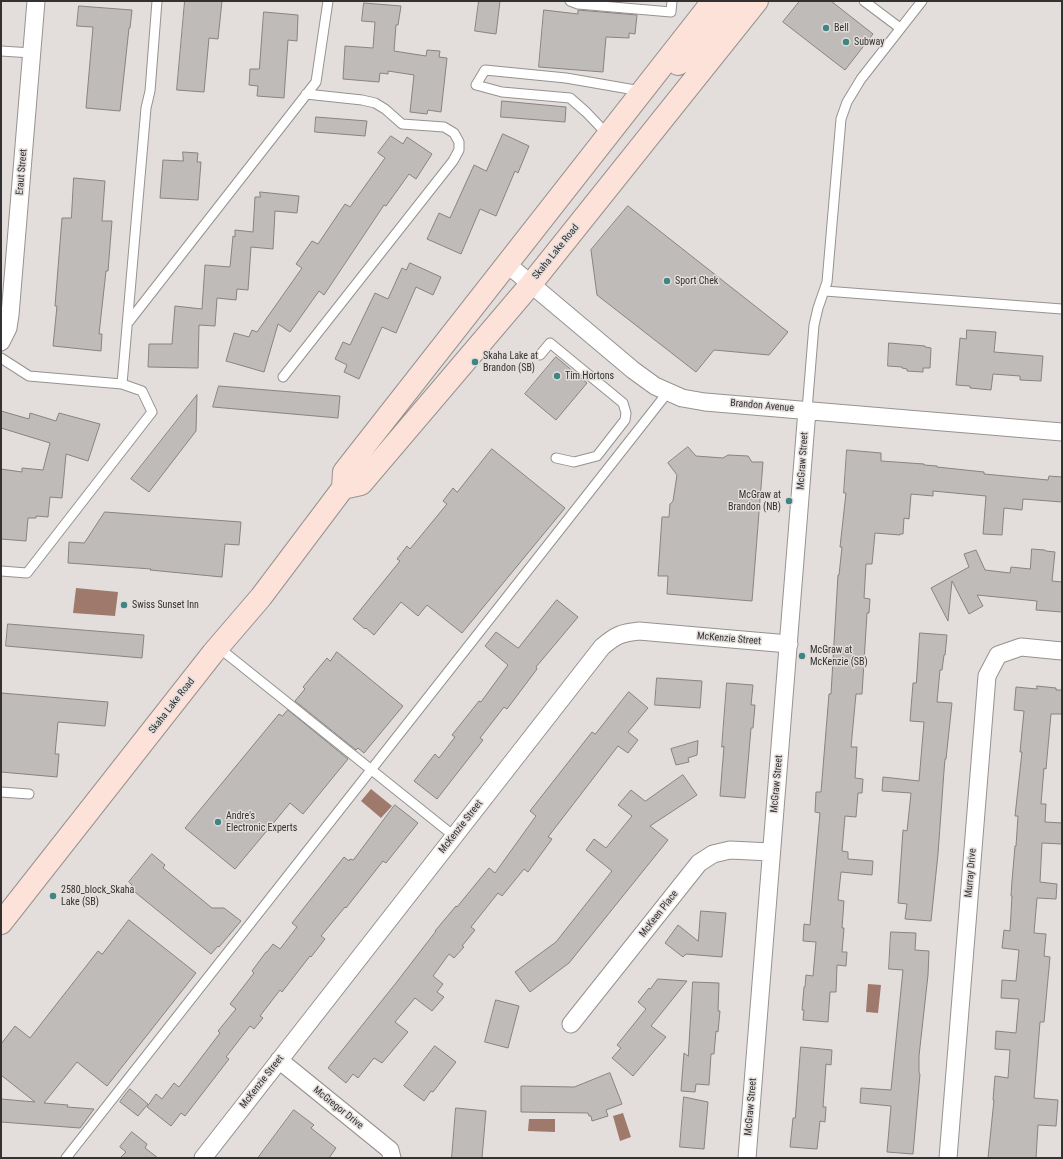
<!DOCTYPE html>
<style>
body{margin:0}
#map{position:relative;width:1063px;height:1159px;overflow:hidden;background:#e3dedc;font-family:"Roboto Condensed",sans-serif}
canvas{display:block}
.frame{position:absolute;inset:0;border:2px solid #333131;pointer-events:none}
</style>
<div id="map">
<canvas width="1063" height="1159"></canvas>
<div class="frame"></div>
</div>
<script>
const ctx = document.querySelector('canvas').getContext('2d');
ctx.lineJoin = 'round';
function fill(path, color) { ctx.fillStyle = color; ctx.fill(path, 'evenodd'); }
function stroke(path, color, width, dash) { ctx.strokeStyle = color; ctx.lineWidth = width; ctx.lineCap = dash ? 'butt' : 'round'; ctx.setLineDash(dash || []); ctx.stroke(path); }
function drawText(font, color, halo, rows, align = 'center') {
  ctx.font = font + ' "Roboto Condensed",sans-serif'; ctx.lineWidth = 3; ctx.setLineDash([]); ctx.textBaseline = 'middle'; ctx.strokeStyle = halo; ctx.fillStyle = color; for (const [text, x, y, turn = 0] of rows) {
    ctx.save(); ctx.translate(x, y); ctx.rotate((+turn || 0) * Math.PI / 180); ctx.textAlign = isNaN(turn) ? turn : align; if (halo) ctx.strokeText(text, 0, 0); ctx.fillText(text, 0, 0); ctx.restore();
  }
}
const water = new Path2D(`
 M76,588l42,4 -3,24 -42,-3z
 M371,789l21,17 -11,12 -20,-17z
 M868,984l13,1 -3,28 -12,-1z
 M623,1113l8,24 -11,4 -7,-25z
 M529,1119h26v13l-27,-1z`);
const building = new Path2D(`
 M185,1h37l-4,38 -9,-1 -5,54 -27,-2z
 M479,1h21l-4,33 -21,-3z
 M800,1h31l42,33 -28,36 -62,-48z
 M364,3l37,3 -3,19h-2l-2,26 32,5 1,-6 13,1 -1,6 8,1 -6,54 -13,-2 -1,4 -17,-2 4,-37 -26,-4v3l-8,-1 -1,9 -36,-3 2,-33 28,2 2,-26 -13,-1z
 M79,6l53,4 -2,18h-1l-9,83 -34,-3 7,-81 -16,-1z
 M544,10l34,4v-4l59,5 -2,19 -6,-1v5l-23,-1 -3,35 -64,-5z
 M264,12l34,3 -1,26 -9,-1 -4,58 -27,-2 1,-10 -9,-1 1,-16h9z
 M502,101l64,6 -1,15 -64,-5z
 M316,117l51,4 -2,15 -50,-4z
 M503,134l26,12 -11,27 -3,-2 -19,45 -16,-7 -19,45 -34,-15 12,-26 11,5 24,-53 12,6z
 M391,136l12,8 4,-7 25,17 -16,25 -7,-5 -23,32 -2,-1 -60,90 -5,-4 -29,41 -12,-8 -14,48 -38,-11 8,-28 15,4 3,-7 5,2 45,-64 -6,-4 16,-23 6,3 27,-40 5,3 35,-49 -7,-5z
 M183,152l15,1 -1,9h4l-3,38 -38,-2 3,-38 20,1z
 M74,178l31,3 -3,40h10l-4,50h-2l-7,63h3l-1,17 -48,-5 4,-40h-2l7,-88h9z
 M260,192l39,4 -2,17 -22,-2 -2,38 -22,-2 -3,43 -11,-1 -1,11 -19,-2 -2,28 -16,-1 -1,43 -50,-1 1,-23h23l3,-38 27,3 3,-44 25,2 3,-31 2,1v-7l18,2 2,-35h5z
 M628,206l160,126 -19,23 -55,-5 -18,22 -99,-77 -6,-45z
 M410,263l31,14 -8,18 -17,-8 -20,46 -14,-6 -23,52 -15,-7 3,-7 -12,-6 8,-17 7,3 25,-52 13,6 14,-31 4,2z
 M967,330l29,2 -2,20 49,4 -2,25 -21,-1v-4l-27,-2 -2,16 -21,-2v-2l-14,-1 4,-47 6,1z
 M889,343l36,3v1l6,1 -1,20h-7v4l-16,-1v-2l-5,-1v-1l-14,-1z
 M556,357l31,26 -31,37 -31,-26z
 M219,386l121,10 -2,22 -125,-11z
 M197,395l-1,36 -47,61 -18,-13z
 M1,411l28,8 1,-6 26,8 3,-8 41,11 -12,37 -22,-7 -4,44 -12,-1 -2,20 -12,-1v2h-8l-2,23 -25,-2v-70l21,3v-4l21,2 7,-27 -49,-15z
 M688,447l8,9 27,2 5,-3 20,1 4,6h11l-11,139 -85,-7 1,-18h-10l4,-59h7l1,-13 3,-3 4,-26 -9,-12z
 M492,449l73,59 -103,125 -35,-28 -9,11 -17,-14 -27,33 -8,-7 -1,1 -12,-10 47,-58 -3,-2 10,-13 3,3 37,-45 -4,-3 10,-13 4,4z
 M847,450l34,3v8l43,3v1l13,1v1l47,5v2l64,6 1,-4 13,1v25l-39,-3 -1,11 -18,-2 -2,27 -19,-1 3,-38 -53,-5v5l-22,-2 -2,25 -5,-1 -1,16h-3v1l-25,-2 -3,31h-6l-2,34 6,1 -1,14h-2l-5,81h-6l-5,53h6l-2,31 8,1 -1,14h-4l-2,24 -11,-1 -3,35 6,1v7l25,2 -1,14 -31,-3 -3,28 6,1 -2,27h2l-2,24h5l-1,14 -9,-1 -1,27h-6l-2,30 -25,-2 1,-10h-2l2,-23h1l1,-12 7,1 3,-34 -13,-1 1,-17 6,1 10,-112 -5,-1 1,-20h5l8,-98h2l7,-119h1l3,-28h-2l6,-54h-2z
 M105,512l136,10 -2,23 -14,-1 -3,33 -72,-7 1,-1 -83,-6 1,-21 15,1z
 M1032,549l13,1 1,1 9,1 -3,29 10,1v30l-26,-2 1,-9 -60,-6 6,11 -14,8 -17,-33 -4,40 -17,-33 38,-21 -5,-13 12,-4 9,20 25,3 1,-6 19,2z
 M557,600l21,17 -42,50 1,2 -30,40 -3,-2 -24,31 3,2 -46,59 -23,-18 21,-27 4,4 16,-21 -3,-2 27,-34 2,1 27,-37 -23,-19 11,-14 22,16z
 M8,624l136,11 -2,23 -136,-12z
 M920,633l27,2 -2,20h-1l-2,15h-2l-3,32 15,1 -6,56h-1l-1,12 -6,83 -7,67 -26,-2 2,-15 -9,-1 5,-73 4,1 4,-38 -29,-2 1,-14 36,4 5,-59 -14,-1 3,-38h3z
 M337,652l66,54 -39,47 -6,-5 -2,2 -61,-49 10,-12 -2,-2 24,-29 3,3z
 M657,678l45,3 -2,27 -45,-3z
 M727,683l26,2 -2,20h4l-2,23h-2l-6,70 -25,-2 4,-50 -2,1z
 M1037,686l19,2v2h6v24h-11l-5,55 -2,-1 -3,36h5l-1,18 17,1v21l-20,-1 -2,39 17,2 -1,15 -19,-1 -3,35 12,1 -2,22 6,1 -6,65h-4l-6,76 24,2 -2,26 -18,-1 -2,33h-48l6,-58h-1l2,-24 13,2 2,-28 -15,-1 1,-18 20,2 3,-34 -18,-1 1,-18 14,1 3,-31 -17,-2 2,-18 6,1 2,-35h-1l1,-15 3,-35h1l2,-30h-3l7,-64h-2l4,-41 -10,-1 2,-23 21,2z
 M629,692l19,16 -20,24 10,8 -10,13 -10,-7 -70,91 4,2 -24,33 -4,-3 -22,27 -4,-3 -27,34 4,3 -13,16 2,1 -10,11 -5,-4 -16,22 10,8 -6,8 7,5 -12,14 -17,-13 -20,24 13,10 -26,31 -8,-5 -16,20 -5,-4 -7,9 -18,-15 68,-85 40,-52h-1l21,-25 1,1 32,-39 6,5 41,-57 -6,-5 62,-79 3,2z
 M1,693l107,9 -3,24 -47,-4 -3,32h4l-2,23 -56,-5z
 M288,710l60,49 -45,55 -13,-11 -55,66 -50,-41 94,-114 3,2z
 M698,741l-1,14 -9,3 1,4 -13,3 -5,-16z
 M683,775l14,20 -47,31 18,14 -99,123 -39,29 -15,-20 41,-30 56,-71 -26,-21 8,-11 12,9 26,-32 -14,-11 13,-15 14,11z
 M395,805l23,18 -32,40 -3,-2 -37,47 -1,-1 -24,29 4,3 -14,18 -1,-1 -28,36 -2,-2 -20,26 3,2 -9,11 -4,-3 -24,31 3,2 -44,57 -4,-3 -10,13 -24,-19 9,-13 6,5 12,-16 5,4 41,-54 -2,-2 18,-22 -6,-5 24,-31 -2,-2 14,-19h1l6,-8 7,5 17,-22 -5,-4 52,-66 5,4 1,-2 3,1z
 M152,854l13,11 -2,3 49,40h12l17,13 -22,26 -1,-1 -7,8 -81,-66 2,-3 -3,-3z
 M701,911l25,2 -4,44 -36,-3 -3,3 -18,-14 13,-18 20,16z
 M129,920l67,53 -89,113 -30,-24 -33,41 24,2 -1,2 27,2 -14,19 -79,-6v-23l34,3 -34,-27v-31l14,-18 15,12 68,-87 4,3z
 M891,932l25,1 -1,17 14,1 -1,24 -9,81v17l1,1 -7,80 -26,-2 4,-46 -31,-3 1,-15 30,2 12,-120 -14,-1z
 M658,979l29,2 -36,45 15,11 -33,39 -21,-18 9,-10 -4,-3 29,-36 -8,-7 11,-14 1,1z
 M693,982l26,1 -1,28h2l-2,21 -2,-1 -2,23h-3l-2,31 -13,-1 -1,8 -14,-1 3,-38 4,3z
 M496,1000l23,6 -11,42 -23,-6z
 M435,1046l21,16 -23,30 -2,-1 -7,10 -20,-15z
 M801,1047l31,3 -1,15 -5,-1 -3,43h3l-1,15 -5,-1 -3,28 -27,-2 3,-29h2z
 M610,1073l12,31 -16,6 2,6 -16,5 -1,-5h-2l-1,-3 -67,-1v-26l53,1z
 M130,1089l18,15 -10,12 -18,-14z
 M684,1097l24,5 -4,47 -24,-2z
 M456,1108l30,3 -4,47h-30z
 M294,1110l20,15 -3,3 25,20 -7,10h-71z
 M132,1132l15,12 -2,4 13,10h-38l6,-6 -6,-5z`);
const lane = new Path2D(`
 M570,1l8,3 93,8 1,-11
 M864,1l36,27
 M1,51l31,2
 M608,135l-22,-23 -16,-14 -68,-6 -26,-7 9,-15 81,8 75,13
 M825,291l237,18
 M127,324l189,-242 12,-81
 M540,355l10,-12 73,60 3,10 -1,7 -28,36 -23,6 -18,-4
 M1,358l28,18 93,8 20,7 10,21 -125,161 -26,-2
 M283,377l170,-216 6,-11v-8l-5,-9 -10,-6 -42,-3 -17,-15 -10,-6 -13,-3 -56,-6
 M122,384l24,-276 4,-17 7,-90
 M807,410l7,-85 4,-17 9,-26 14,-163 6,-17 14,-23 61,-78
 M218,647l236,189
 M1,792l28,2
 M66,1158l602,-766`);
const street = new Path2D(`
 M507,264l126,106 22,16 27,12 23,4 357,30
 M1,342l7,-14 2,-13 26,-314
 M571,1024l128,-161 14,-9 17,-4 41,2
 M279,1060l111,90 2,8
 M203,1158l399,-511c14,-12 19,-14 37,-16l150,13
 M747,1158l60,-748
 M948,1158l39,-482 11,-21 23,-8 41,4`);
const secondary = new Path2D(`
 M678,64l9,-5 47,-58
 M343,488l18,-4 170,-200 226,-283
 M1,923l212,-270 48,-56 82,-109 1,-16 369,-471`);
const markers = [
 [826,28,4,"#3f8683"],
 [846,42,4,"#3f8683"],
 [667,281,4,"#3f8683"],
 [475,362,4,"#3f8683"],
 [557,376,4,"#3f8683"],
 [789,501,4,"#3f8683"],
 [124,605,4,"#3f8683"],
 [802,656,4,"#3f8683"],
 [218,822,4,"#3f8683"],
 [53,896,4,"#3f8683"]
];
const poiNames = [
 ["Bell",834,28],
 ["Subway",854,42],
 ["Sport Chek",675,281],
 ["Skaha Lake at",483,356],
 ["Brandon (SB)",483,368],
 ["Tim Hortons",565,376],
 ["McGraw at",781,495,"right"],
 ["Brandon (NB)",781,507,"right"],
 ["Swiss Sunset Inn",132,605],
 ["McGraw at",810,650],
 ["McKenzie (SB)",810,662],
 ["Andre's",226,816],
 ["Electronic Experts",226,828],
 ["2580_block_Skaha",61,890],
 ["Lake (SB)",61,902]
];
const streetNames = [
 ["Eraut Street",22,172,-85],
 ["Skaha Lake Road",556,252,-51],
 ["Brandon Avenue",762,406,5],
 ["McGraw Street",803,461,-86],
 ["McKenzie Street",729,639,5],
 ["Skaha Lake Road",172,706,-52],
 ["McGraw Street",777,784,-85],
 ["McKenzie Street",461,827,-52],
 ["Murray Drive",971,873,-85],
 ["McKeen Place",659,914,-52],
 ["McKenzie Street",262,1082,-52],
 ["McGraw Street",751,1107,-85],
 ["McGregor Drive",338,1108,39]
];
fill(water, '#9f796b');
fill(building, '#bfbbb9');
stroke(building, '#878382', 1);
stroke(lane, '#969290', 11);
stroke(street, '#969290', 19);
stroke(secondary, '#969290', 24);
stroke(lane, '#fff', 9);
stroke(street, '#fff', 17);
stroke(secondary, '#fde2d9', 22);
for (const [x, y, r, color] of markers) { const dot = new Path2D(); dot.arc(x, y, r, 0, 2 * Math.PI); ctx.fillStyle = color; ctx.fill(dot); stroke(dot, '#e3dedc', 1.5); }
drawText('10px', '#333131', '#e3dedc', poiNames, 'left');
drawText('10px', '#333131', '#e3dedc', streetNames);
</script>
